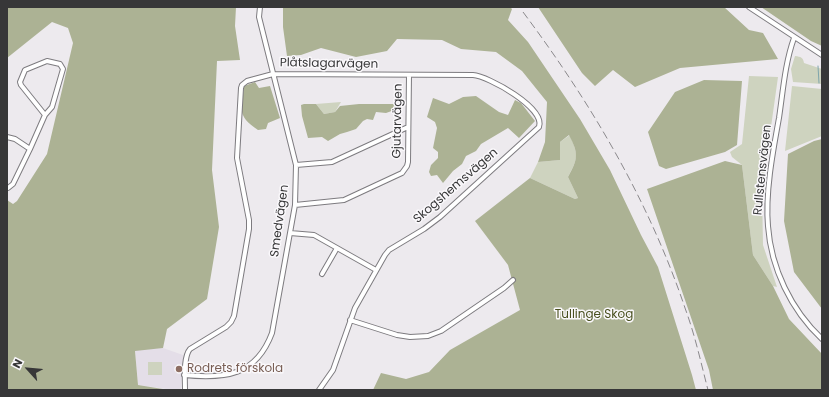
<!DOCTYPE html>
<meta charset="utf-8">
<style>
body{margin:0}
#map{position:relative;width:829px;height:397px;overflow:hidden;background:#edeaee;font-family:Poppins,sans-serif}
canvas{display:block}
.frame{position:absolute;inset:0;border:8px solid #373738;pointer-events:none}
.north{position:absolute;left:8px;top:349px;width:40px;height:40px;-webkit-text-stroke:3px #faf8fb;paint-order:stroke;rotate:297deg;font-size:11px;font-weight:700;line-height:16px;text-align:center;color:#373738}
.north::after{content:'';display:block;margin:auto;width:14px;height:18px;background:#373738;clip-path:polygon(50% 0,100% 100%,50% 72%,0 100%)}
</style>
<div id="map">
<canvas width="829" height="397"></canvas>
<div class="frame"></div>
<div class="north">N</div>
</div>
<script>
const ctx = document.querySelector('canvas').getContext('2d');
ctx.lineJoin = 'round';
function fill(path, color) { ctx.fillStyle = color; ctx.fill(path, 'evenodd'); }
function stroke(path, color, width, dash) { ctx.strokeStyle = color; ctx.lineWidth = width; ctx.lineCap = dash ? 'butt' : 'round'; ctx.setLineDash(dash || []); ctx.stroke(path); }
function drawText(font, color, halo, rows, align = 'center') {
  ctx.font = font + ' Poppins,sans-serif'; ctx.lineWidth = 3; ctx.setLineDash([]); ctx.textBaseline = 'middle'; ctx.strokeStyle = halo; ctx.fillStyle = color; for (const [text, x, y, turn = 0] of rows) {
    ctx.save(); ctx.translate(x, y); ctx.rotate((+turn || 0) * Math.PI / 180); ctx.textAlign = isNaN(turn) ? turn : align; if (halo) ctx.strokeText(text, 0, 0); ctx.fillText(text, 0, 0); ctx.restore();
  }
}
const built = new Path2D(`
 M163,348l20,7 -2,34 -8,1 -35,-5 -3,-35z`);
const green = new Path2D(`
 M795,56c6,1 8,1 9,7l18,6v15l-29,-2 -2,-13z
 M749,76l29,1 -16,114 1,54 14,42 -4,-1 -20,-31 -11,-90 -10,-8 -2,-5 12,-8z
 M792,86l30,3v47l-37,15z
 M341,102l-6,10 -11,2 -8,-10z
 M570,135c8,21 9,21 -2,42l10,21 -3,1 -45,-21 8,-16 22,-2v-18z
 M148,362h14v13h-14z`);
const forest = new Path2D(`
 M7,7h229l-1,19 5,34 -23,1 -5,109 7,57 -12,72 -40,30 -4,19 -28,3 3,34 31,5h-162v-190l6,4 4,-3 30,-47 26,-111 -5,-15 -16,-6 -45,36z
 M283,7h227l2,2 -4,11 20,22 52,77 30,51 31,65 17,32 34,108 4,15h-323l8,-17 25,6 23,-7 21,-22 70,-40 -12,-45 -33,-44 55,-43 45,21 3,-1 -10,-21c10,-18 11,-23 1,-42l-9,7v18l-22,2 7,-20 2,-40 -25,-31 -26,-19 -35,-3 -19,-9 -45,-1 -10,12 -31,6 -35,-9 -20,7 -14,1 -4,-29z
 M538,7h186l25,23 14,3 15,26 -98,9 -45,19 -22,-17 -18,16 -13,-13z
 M761,7h61v39l-11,-5z
 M704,80l38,1 -5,64 -12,7 -59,17 -7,-3 -11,-34 27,-40z
 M255,82l4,6 11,-2 10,32 -12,5 -2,6 -8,1c-22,-15 -16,-20 -14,-44z
 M476,96l23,16 9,3 7,-15 6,3 14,18 -16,17 -11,-10 -27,16 -5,7 -10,5 -4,8 -9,7 -10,12 -6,-8 -6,1 -2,-4 2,-7 7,-7v-6l-5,-4 4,-20 -2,-6 -8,-5 6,-19 16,6 14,-7z
 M304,104h12l8,10 11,-2 5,-6 19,-2h42l2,3 -17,6 -10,-1 -3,8 -6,-1 -4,2 -7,8 -9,3 -7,2 -12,7 -6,-4 -14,1 -6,-22 -1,-11z
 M822,139v170l-28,-37 -10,-51 4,-67 26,-13z
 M725,161l17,4 11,90 20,31 16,33 33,35v36h-109l-4,-20 -62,-181z`);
const stream = new Path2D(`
 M818,66l1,17`);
const minor = new Path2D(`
 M749,7l73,48
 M794,38c-9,25 -11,53 -15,80 -6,33 -14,75 -11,108 3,42 23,84 54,113
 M7,137l8,2 15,10 15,-34 7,-8 11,-38 -3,-5 -13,-3 -22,9 -5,12 1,3 24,30
 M296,165l36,-3 76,-35
 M8,188l5,-4 17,-35
 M295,205l49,-5 58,-27 5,-7 1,-4 1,-87
 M290,233l24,2 62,35
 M322,274l15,-26
 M350,320l47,15 13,2 18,-1 13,-5 63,-43 9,-8
 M184,375c41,4 72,1 88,-42l23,-128 1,-40 -37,-148 1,-10
 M185,390c0,-11 -2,-33 5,-41l36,-22 5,-5 3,-6 15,-87v-9l-12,-62 4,-70 1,-3 5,-4 26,-7 200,1c15,1 73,33 66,52l-99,90 -16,12 -35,21 -4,5 -30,53 -22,62 -14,20`);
const rail = new Path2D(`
 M523,12c68,91 126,189 162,296 10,27 16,55 23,82`);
const markers = [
 [179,369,4,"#8d6e63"]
];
const streetNames = [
 ["Plåtslagarvägen",329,64,1],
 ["Gjutarvägen",398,121,-89],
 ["Rullstensvägen",763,170,-84],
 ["Skogshemsvägen",456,186,-41],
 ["Smedvägen",280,221,-82]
];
const parkNames = [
 ["Tullinge Skog",594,315]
];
const educationNames = [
 ["Rodrets förskola",187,369]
];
fill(built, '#e4dee8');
fill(green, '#ced3bf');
fill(forest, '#acb294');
stroke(stream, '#7fa5ac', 1);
stroke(minor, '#7d7b7f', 6);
stroke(minor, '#fff', 4);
stroke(rail, '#8a888b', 1, [8, 4]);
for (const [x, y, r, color] of markers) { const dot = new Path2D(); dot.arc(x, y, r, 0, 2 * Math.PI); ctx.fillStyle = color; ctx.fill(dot); stroke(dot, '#faf8fb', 1.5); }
drawText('12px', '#373738', '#faf8fb', streetNames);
drawText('12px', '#49501f', '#faf8fb', parkNames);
drawText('12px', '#785e54', '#faf8fb', educationNames, 'left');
</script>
